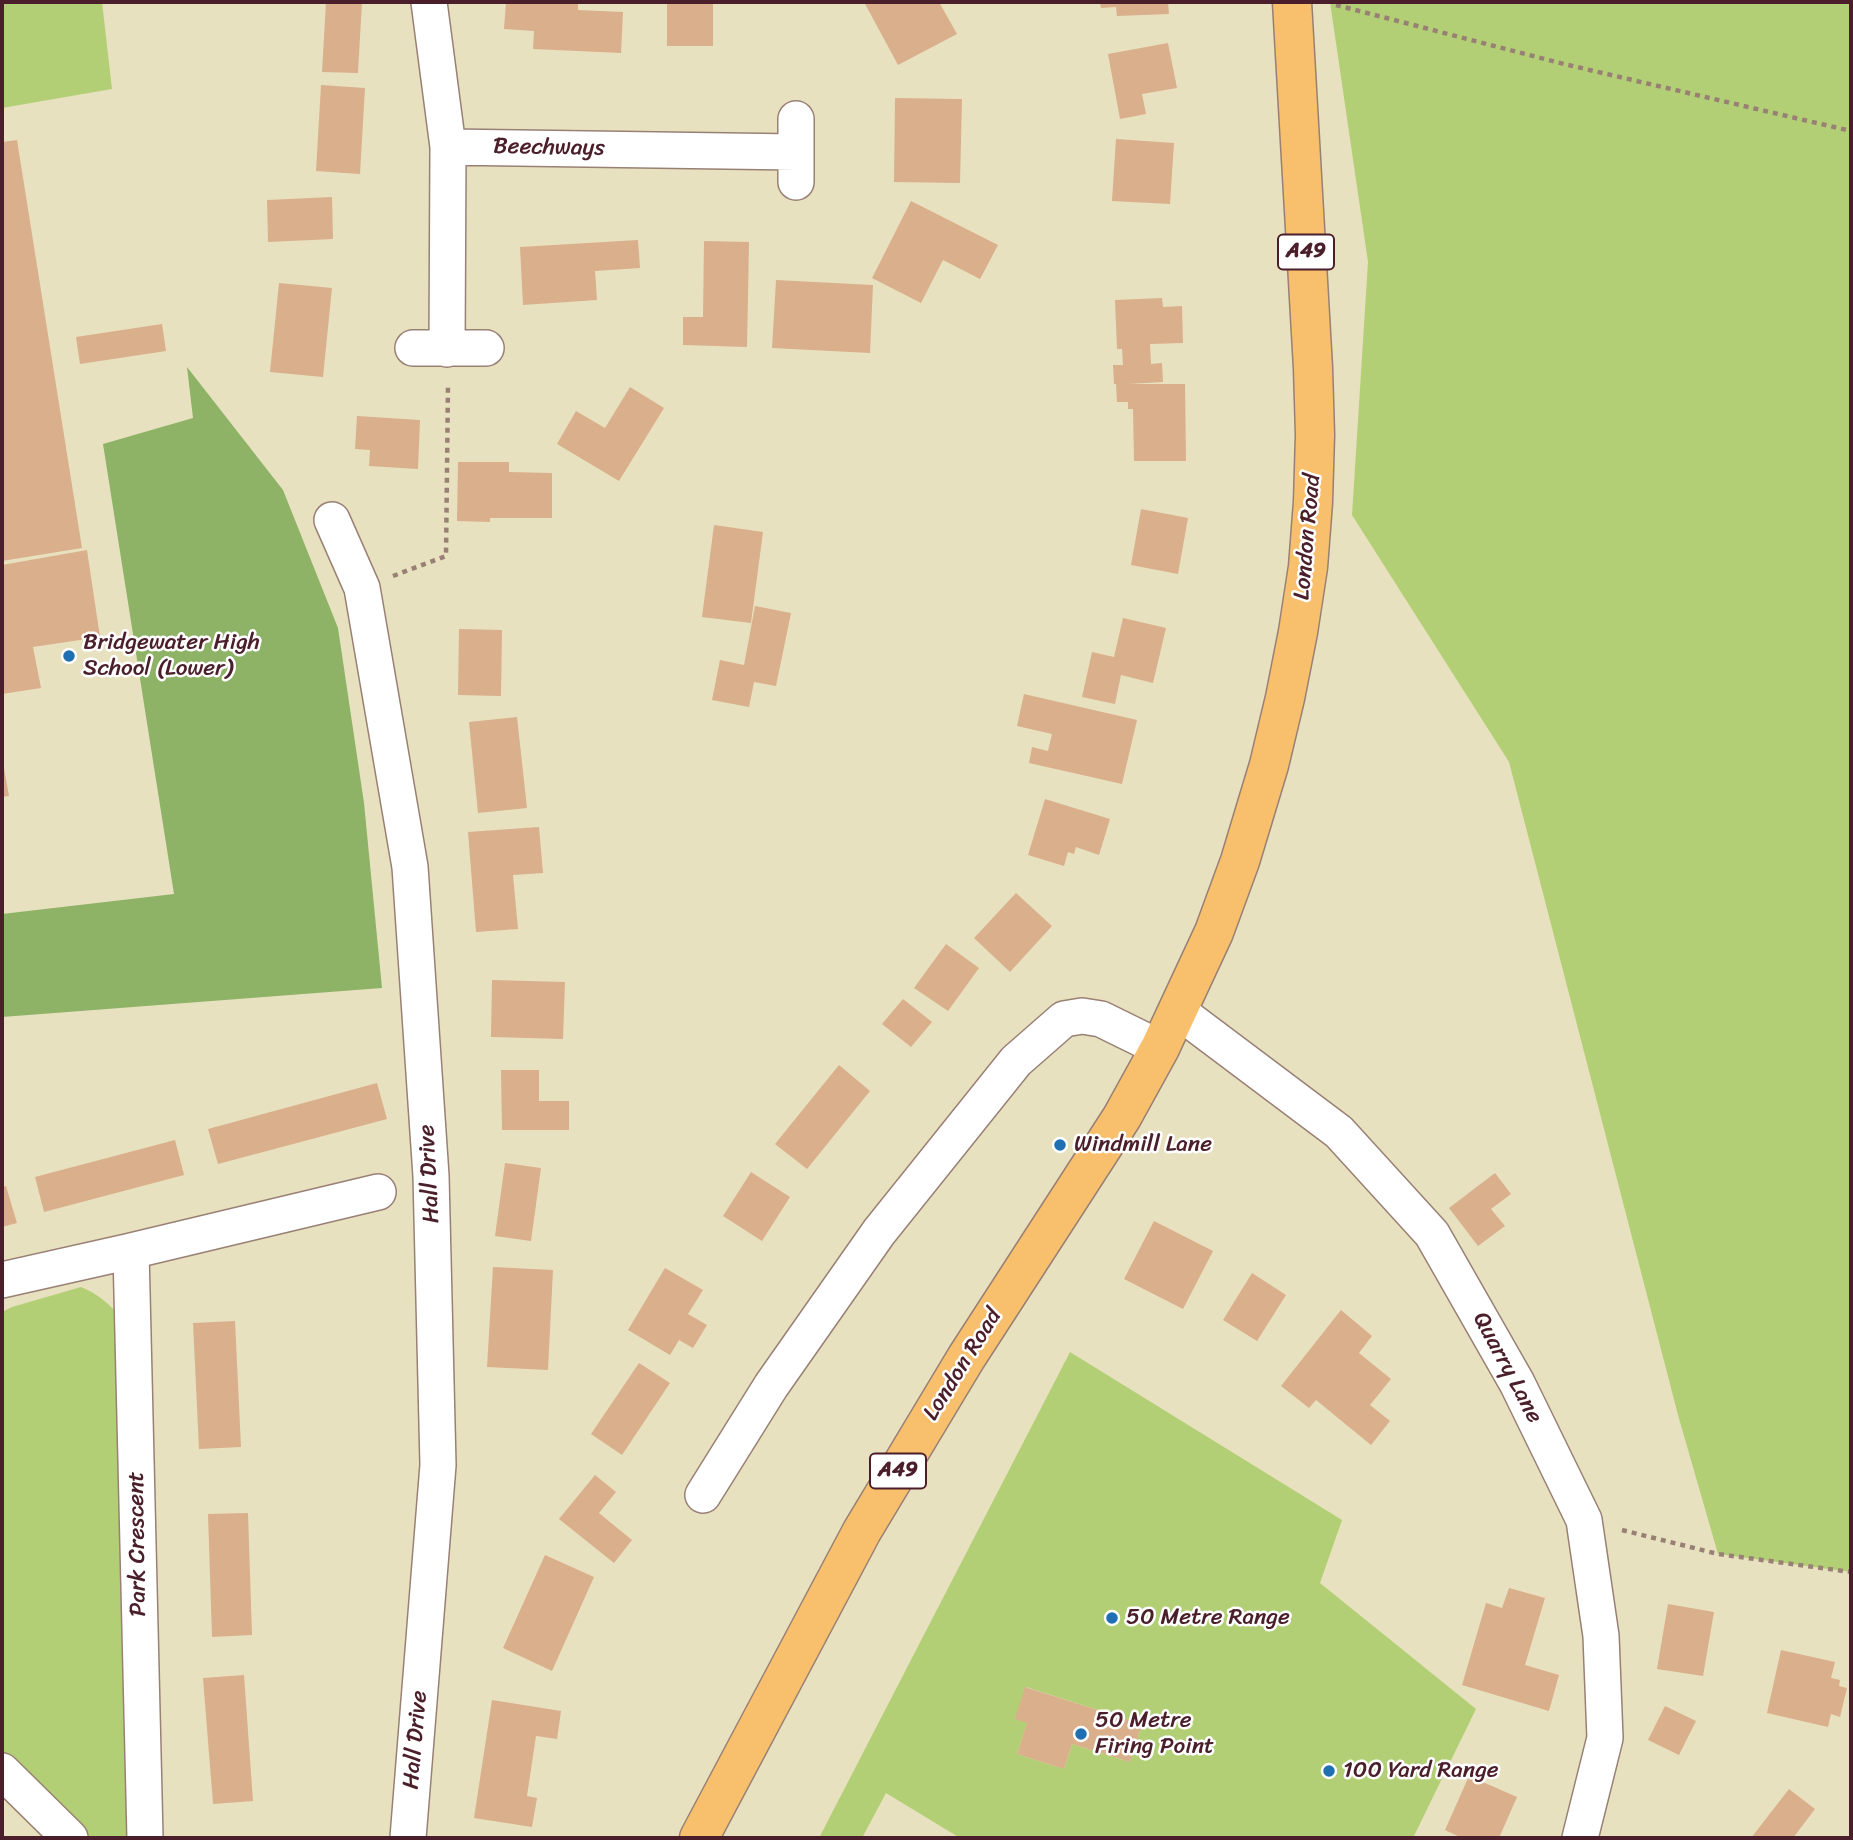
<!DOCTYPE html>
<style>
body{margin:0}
#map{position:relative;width:1853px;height:1840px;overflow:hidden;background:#e8e1bf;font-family:Sriracha,sans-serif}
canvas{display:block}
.frame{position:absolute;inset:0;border:4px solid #4a1f2b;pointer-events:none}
</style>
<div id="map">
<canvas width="1853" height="1840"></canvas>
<div class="frame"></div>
</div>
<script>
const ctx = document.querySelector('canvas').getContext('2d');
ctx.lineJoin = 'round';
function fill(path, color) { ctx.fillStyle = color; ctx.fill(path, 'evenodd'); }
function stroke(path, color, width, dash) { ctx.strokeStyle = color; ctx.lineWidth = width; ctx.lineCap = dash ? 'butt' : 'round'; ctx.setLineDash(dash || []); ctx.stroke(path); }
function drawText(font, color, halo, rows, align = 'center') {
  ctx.font = font + ' Sriracha,sans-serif'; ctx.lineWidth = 5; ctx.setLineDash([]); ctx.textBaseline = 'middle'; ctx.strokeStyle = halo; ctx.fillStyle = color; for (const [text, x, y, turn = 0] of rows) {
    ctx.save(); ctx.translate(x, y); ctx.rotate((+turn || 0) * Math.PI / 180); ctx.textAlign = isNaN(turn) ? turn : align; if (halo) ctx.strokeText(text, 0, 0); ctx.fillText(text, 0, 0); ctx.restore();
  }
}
const green = new Path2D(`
 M2,2h100l10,87 -110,19z
 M1330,2h521v1570l-133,-18 -40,-139 -169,-653 -157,-247 16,-253z
 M81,1287c15,6 26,15 37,27l27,524h-74l-69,-83v-443l10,-5z
 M1070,1352l272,168 -22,63 156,126 -63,129h-453l-74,-45 -24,45h-43zM1026,1687l116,37 -12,38 -58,-18 -8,25 -47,-15 10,-31z`);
const forest = new Path2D(`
 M187,367l96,123 55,138 26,175 18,185 -380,29v-103l172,-20 -71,-450 90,-26z`);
const building = new Path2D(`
 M326,2h36l-4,71 -36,-1z
 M506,2h72v8l45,2 -2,41 -88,-4 1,-18 -30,-2z
 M667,2h46v44h-46z
 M864,2h75l18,32 -59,31z
 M1100,2h68l1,12 -52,2 -1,-9 -15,1z
 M1168,43l9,45 -35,6 4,20 -26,5 -12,-65z
 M321,85l44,3 -5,86 -44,-3z
 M895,98l67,1 -2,84 -66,-1z
 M1116,139l58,4 -4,61 -58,-3z
 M17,140l65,408 -80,13v-419z
 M332,197l1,42 -65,3 -1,-42z
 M911,201l87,44 -18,34 -37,-19 -22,43 -49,-25z
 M638,240l2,28 -45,3 2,29 -74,5 -3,-58z
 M704,241l45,1 -2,105 -64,-2v-28h20z
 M776,280l97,5 -3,68 -98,-5z
 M279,283l53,5 -9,89 -53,-5z
 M1162,298l1,9 19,-1 1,37 -33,1 1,20 11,-1 1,19 -35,2h57l1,77h-52l-1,-52h-5v-7h-11l-1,-18h-2l-1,-19h10l-1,-16h-5l-2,-49z
 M162,324l4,27 -86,13 -4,-27z
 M630,387l34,21 -45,73 -62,-37 19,-33 29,17z
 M357,416l63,4 -2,49 -49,-3 1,-16 -15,-1z
 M458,462h51v10l43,1v45h-62v4l-33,-1z
 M1141,509l47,9 -10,56 -47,-9z
 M714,525l49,7 -12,91 -49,-6z
 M87,550l13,87 -67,10 8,41 -39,6v-129z
 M755,606l36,7 -15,73 -22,-4 -5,25 -37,-7 8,-40 24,5z
 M1123,618l43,10 -13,55 -32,-8 -6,29 -33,-7 10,-45 22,5z
 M459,629l43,1 -1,66 -43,-1z
 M1024,694l113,26 -15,64 -93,-21 3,-16 16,4 4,-17 -35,-8z
 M517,717l10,91 -49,5 -9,-91z
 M2,762h1l6,34 -7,1z
 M1045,799l65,20 -11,36 -23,-8 -2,7 -6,-2 -4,14 -36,-11z
 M539,827l4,46 -30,2 5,54 -42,3 -8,-100z
 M1016,893l36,33 -42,46 -36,-34z
 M946,944l33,24 -31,43 -34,-23z
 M492,980l73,2 -2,57 -72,-2z
 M903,999l29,23 -21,25 -29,-23z
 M839,1065l31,26 -63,78 -32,-25z
 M501,1070h38v31h30v29h-67z
 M377,1083l10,36 -169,45 -10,-35z
 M175,1140l9,35 -140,37 -9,-35z
 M505,1163l36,5 -10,73 -36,-5z
 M751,1172l39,25 -28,44 -39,-25z
 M1495,1173l16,21 -20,15 14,17 -27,20 -29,-38z
 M6,1186l11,37 -15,4v-40z
 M1154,1221l59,30 -30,58 -59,-30z
 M493,1267l60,3 -5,100 -61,-3z
 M665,1268l38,22 -15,24 19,11 -14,23 -14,-8 -9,15 -42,-25z
 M1252,1273l34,22 -29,46 -34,-21z
 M1341,1310l31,26 -13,17 32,26 -21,26 20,16 -19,24 -55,-45 -7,8 -28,-22z
 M235,1321l6,126 -42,2 -6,-126z
 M639,1363l31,20 -48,72 -31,-21z
 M595,1475l21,17 -17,21 33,27 -18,23 -55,-44z
 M248,1513l4,122 -40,2 -4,-123z
 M545,1555l49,22 -42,94 -49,-23z
 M1509,1588l36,10 -20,67 34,10 -10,36 -87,-26 24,-82 16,5z
 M1668,1604l46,8 -11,64 -46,-7z
 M1781,1650l54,12 -4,16 9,2 -1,6 8,2 -7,29 -9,-3 -3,13 -61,-14z
 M244,1675l9,126 -40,3 -10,-126z
 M1025,1687l117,37 -12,38 -58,-18 -8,25 -47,-15 10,-31 -12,-4z
 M492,1700l69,11 -4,28 -21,-3 -9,60 10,2 -5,29 -58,-9z
 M1665,1706l31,15 -17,34 -31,-15z
 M1469,1776l48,21 -18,41h-37l-17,-8z
 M1789,1789l26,20 -22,29h-42z`);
const path = new Path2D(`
 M1336,5l228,59 287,67
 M393,576l53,-20 2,-172
 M1622,1530l96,24 133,18`);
const minor = new Path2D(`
 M429,2l19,145 -1,202
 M796,119v63
 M448,147l348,5
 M413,348h73
 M332,520l30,68 48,279 21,309 7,289 -30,373
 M1178,1011l161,121 93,102 85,149 67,137 17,116 4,102 -25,100
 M131,1251l247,-59
 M2,1280l129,-29 14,587
 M703,1495l68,-109 108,-154 137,-171 48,-42 18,-3 19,3 59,29
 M2,1771l68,67`);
const highway = new Path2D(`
 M699,1838l163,-307 104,-173 156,-241 38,-69 54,-116 26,-71 29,-96 16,-67 13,-66 10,-65 5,-65 2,-67 -2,-67 -21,-366`);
const markers = [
 [69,656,7,"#1f6fb2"],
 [1060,1145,7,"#1f6fb2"],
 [1112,1618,7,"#1f6fb2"],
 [1081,1734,7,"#1f6fb2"],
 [1329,1771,7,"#1f6fb2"]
];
const shields = [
 [1306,252,56],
 [898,1471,56]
];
const shieldNames = [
 ["A49",1306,252],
 ["A49",898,1471]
];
const streetNames = [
 ["Beechways",549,148,1],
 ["London Road",1308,537,-85],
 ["Hall Drive",430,1174,-93],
 ["London Road",963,1365,-58],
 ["Quarry Lane",1507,1368,62],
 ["Park Crescent",138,1544,-91],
 ["Hall Drive",416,1740,-85]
];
const poiNames = [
 ["Bridgewater High",83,643],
 ["School (Lower)",83,669],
 ["Windmill Lane",1074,1145],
 ["50 Metre Range",1126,1618],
 ["50 Metre",1095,1721],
 ["Firing Point",1095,1747],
 ["100 Yard Range",1343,1771]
];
fill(green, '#b3cf75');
fill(forest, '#8eb266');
fill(building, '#daaf8b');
stroke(minor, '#998075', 38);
stroke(highway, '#998075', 41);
stroke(path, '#998075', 4.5, [5, 5]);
stroke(minor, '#fff', 35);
stroke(highway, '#f8bf6c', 38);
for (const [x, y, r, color] of markers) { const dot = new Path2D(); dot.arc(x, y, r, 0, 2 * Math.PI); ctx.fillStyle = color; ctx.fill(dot); stroke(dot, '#fff', 2.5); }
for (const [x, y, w] of shields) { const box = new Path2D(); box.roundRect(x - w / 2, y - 17.5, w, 35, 5); ctx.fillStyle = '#fff'; ctx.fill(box); stroke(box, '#4a1f2b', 2); }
drawText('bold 21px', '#4a1f2b', null, shieldNames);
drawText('23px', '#4a1f2b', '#fff', streetNames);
drawText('23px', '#4a1f2b', '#fff', poiNames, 'left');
</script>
